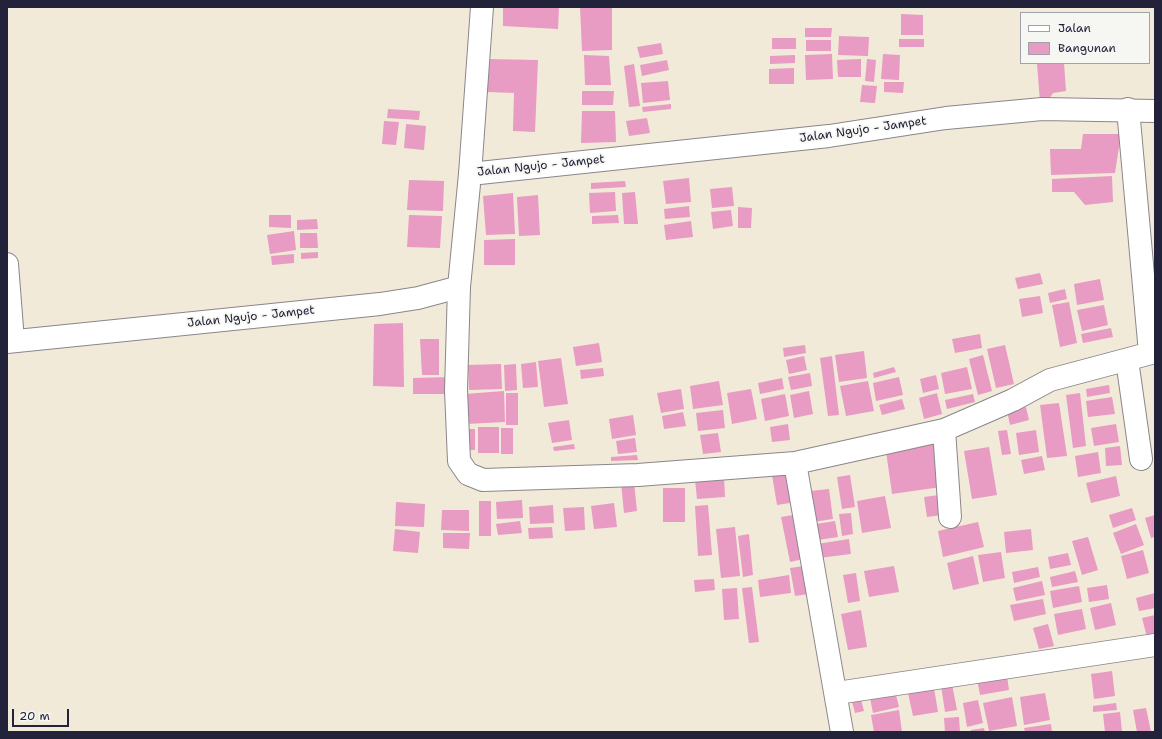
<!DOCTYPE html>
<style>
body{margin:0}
#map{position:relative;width:1162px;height:739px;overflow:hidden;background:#f2ead9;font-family:"Shantell Sans",sans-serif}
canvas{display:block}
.frame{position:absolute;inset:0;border:8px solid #22223b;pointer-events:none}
.legend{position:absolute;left:1020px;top:12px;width:130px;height:52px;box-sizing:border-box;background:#f6f6f2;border:1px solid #a1a1a9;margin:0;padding:5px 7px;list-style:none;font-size:12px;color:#22223b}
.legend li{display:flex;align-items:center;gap:8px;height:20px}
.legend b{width:20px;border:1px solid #a1a1a9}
.scale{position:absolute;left:12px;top:709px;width:57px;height:18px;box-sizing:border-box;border:2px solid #22223b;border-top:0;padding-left:5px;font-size:12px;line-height:14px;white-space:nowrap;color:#22223b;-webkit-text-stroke:3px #f6f6f2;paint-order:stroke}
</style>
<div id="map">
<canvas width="1162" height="739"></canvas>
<div class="frame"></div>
<ul class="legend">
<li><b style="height:5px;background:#fff"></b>Jalan</li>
<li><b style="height:11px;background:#e89bc3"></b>Bangunan</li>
</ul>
<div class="scale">20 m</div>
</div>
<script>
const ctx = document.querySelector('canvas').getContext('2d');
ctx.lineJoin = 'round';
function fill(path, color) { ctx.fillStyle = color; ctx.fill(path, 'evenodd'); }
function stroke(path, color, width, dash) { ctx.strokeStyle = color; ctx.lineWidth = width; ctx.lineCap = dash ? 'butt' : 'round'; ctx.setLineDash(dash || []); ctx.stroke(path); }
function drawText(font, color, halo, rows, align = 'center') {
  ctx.font = font + ' "Shantell Sans",sans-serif'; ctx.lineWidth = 3.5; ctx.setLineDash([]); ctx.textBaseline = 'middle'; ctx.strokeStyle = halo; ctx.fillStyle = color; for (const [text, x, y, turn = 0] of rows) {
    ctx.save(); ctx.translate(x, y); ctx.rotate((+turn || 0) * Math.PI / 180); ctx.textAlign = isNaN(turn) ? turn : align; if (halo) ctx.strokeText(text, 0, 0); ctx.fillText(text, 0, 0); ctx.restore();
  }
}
const building = new Path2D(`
 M503,7h56l-1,22 -55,-3z
 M580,7h32v43l-30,1z
 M901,14l22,1v20h-22z
 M805,28h27l-1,9h-26z
 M839,36l30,1 -1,19 -30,-1z
 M772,38h24v11h-24z
 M899,39h25v8h-25z
 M806,40h25v11h-25z
 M661,43l2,11 -23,4 -3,-11z
 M832,54l1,25 -27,1 -1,-25z
 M883,54l17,1 -1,25 -18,-1z
 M584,55l25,1 2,29h-26z
 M795,55v8l-25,1v-8z
 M489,59l49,1 -3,72 -22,-1 1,-38 -27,-1z
 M861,59v18h-23l-1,-17z
 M867,59l9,1 -2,22 -9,-1z
 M667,60l2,10 -27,6 -2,-11z
 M1064,63l2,28 -13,2 -4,6 -9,3 -3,-38z
 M634,64l6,42 -11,1 -5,-41z
 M794,68v16h-25v-15z
 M668,81l2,19 -27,3 -2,-20z
 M884,82h20l-1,11 -19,-1z
 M862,85l15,1 -2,17 -15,-1z
 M582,91h32l-1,14h-31z
 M671,104v5l-28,3 -1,-5z
 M388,109l32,2 -1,9 -32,-2z
 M582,111h33l1,31 -35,1z
 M647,118l3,15 -21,3 -3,-15z
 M384,121l15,1 -3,23 -14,-1z
 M406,124l20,2 -2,24 -20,-2z
 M1083,134h38l-6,39 -64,2 -1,-26h31z
 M1112,176l1,26 -28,3 -11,-13h-22v-13z
 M689,178l2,24 -25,2 -3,-23z
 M409,180l35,1 -1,30 -36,-1z
 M625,181l1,6 -35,2v-6z
 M732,187l2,19 -22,2 -2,-19z
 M615,192l1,19 -26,2 -1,-20z
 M635,192l3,32h-14l-2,-31z
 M513,193l2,41 -29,1 -3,-39z
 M538,195l2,40 -21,1 -2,-39z
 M689,206l1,11 -25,2 -1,-10z
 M738,207l14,1 -1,20h-13z
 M731,210l2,16 -20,3 -2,-17z
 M269,215h22v13l-22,-1z
 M409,215l33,1 -2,32 -33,-1z
 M618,215l1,8 -27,1v-8z
 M317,219l1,10 -21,1v-10z
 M691,221l2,16 -27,3 -2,-15z
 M294,231l2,19 -26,4 -3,-19z
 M300,233h17l1,15h-18z
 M515,239v26h-31v-25z
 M318,252v6l-17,1v-6z
 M294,254v9l-22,2 -1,-9z
 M1040,273l3,11 -25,5 -3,-11z
 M1100,279l4,21 -27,5 -3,-21z
 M1065,289l2,10 -17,4 -2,-10z
 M1040,296l3,17 -21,4 -3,-18z
 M1069,302l8,41 -17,4 -8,-42z
 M1104,305l4,20 -26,6 -5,-21z
 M403,323l1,64 -31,-1 1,-62z
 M1111,328l2,9 -30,6 -2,-9z
 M980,334l2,14 -27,5 -3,-14z
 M420,339h19v36h-17z
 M599,343l3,19 -26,4 -3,-19z
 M805,345l1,8 -22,4 -1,-9z
 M1005,345l9,39 -18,4 -9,-39z
 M864,351l3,27 -28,4 -4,-27z
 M983,355l9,36 -14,4 -9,-36z
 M804,356l3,14 -18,4 -3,-14z
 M832,356l7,59 -11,1 -8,-58z
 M561,358l7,46 -24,3 -6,-46z
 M536,362l2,25 -15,1 -2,-24z
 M501,364l1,25 -33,1 -1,-25z
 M516,364l1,26 -12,1 -1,-26z
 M894,367l2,5 -22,6 -1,-5z
 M967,367l5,22 -27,5 -4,-21z
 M603,368l1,8 -23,3 -1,-9z
 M810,373l2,13 -21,4 -3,-13z
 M936,375l3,14 -16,4 -3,-14z
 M450,377l-1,17h-36v-16z
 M899,377l4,18 -27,6 -3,-18z
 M782,378l2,11 -24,5 -2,-11z
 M719,381l4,24 -30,4 -3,-23z
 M868,381l6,30 -28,5 -6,-30z
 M1109,385l1,8 -23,4 -1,-8z
 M681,389l3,20 -23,4 -4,-20z
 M751,389l6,30 -25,5 -5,-31z
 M504,391l1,31 -39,2 -1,-30z
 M809,391l4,23 -19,4 -4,-23z
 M506,393h12v32h-12z
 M937,393l5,21 -18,5 -5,-21z
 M1080,393l6,53 -13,2 -7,-53z
 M785,394l4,22 -24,5 -4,-22z
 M973,394l2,8 -28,7 -2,-9z
 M1112,397l3,17 -27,3 -2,-16z
 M902,399l3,10 -23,6 -3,-10z
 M1059,403l8,53 -20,2 -7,-53z
 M1026,407l3,13 -19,5 -3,-14z
 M723,410l2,18 -27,3 -2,-18z
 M683,412l3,14 -22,3 -2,-13z
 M633,415l3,20 -24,4 -3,-20z
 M569,420l3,20 -20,3 -4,-20z
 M788,424l2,16 -18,2 -2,-15z
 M1116,424l3,18 -25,4 -3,-18z
 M478,427h21v26h-21z
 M501,428h12v26h-12z
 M464,429h11v21h-11z
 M1007,430l4,24 -9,1 -4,-24z
 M1036,430l3,22 -20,3 -3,-22z
 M718,433l3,19 -18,2 -3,-19z
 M635,438l2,14 -19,2 -2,-13z
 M574,444l1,5 -21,2 -1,-4z
 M935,444l6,43 -49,7 -6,-43z
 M1120,446l2,19 -16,1 -1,-18z
 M989,447l8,48 -25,4 -8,-48z
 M1098,452l3,21 -23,4 -3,-21z
 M637,455l1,5 -27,1v-4z
 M1042,456l3,14 -21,4 -3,-14z
 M791,472l5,30 -19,3 -5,-30z
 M850,475l5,32 -13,2 -5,-32z
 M1116,476l4,20 -29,7 -5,-20z
 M724,477l1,20 -28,2 -2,-19z
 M634,482l3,29 -13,2 -3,-30z
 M663,488h22v34h-22z
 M829,489l4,30 -20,3 -3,-31z
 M939,495l3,20 -15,2 -3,-20z
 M885,496l6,32 -29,5 -5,-32z
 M522,500l1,18 -26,1 -1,-17z
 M479,501h12v35h-12z
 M396,502l29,2 -1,23 -29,-1z
 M614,503l3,24 -23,2 -3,-23z
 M553,505l1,18 -24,1 -1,-17z
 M708,505l4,50 -14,1 -3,-50z
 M584,507l1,23 -20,1 -2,-23z
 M1132,508l4,12 -23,8 -4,-13z
 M442,510h27v21l-28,-1z
 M851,513l2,21 -11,2 -3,-22z
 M799,514l9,44 -18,4 -9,-45z
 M1155,515v22l-4,1 -6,-20z
 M520,521l2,12 -24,2 -2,-11z
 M835,521l3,16 -20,3 -2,-16z
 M978,522l6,25 -41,10 -5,-26z
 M1136,524l8,21 -23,9 -8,-21z
 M552,527l1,11 -24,1 -1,-11z
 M735,527l5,49 -19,2 -5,-49z
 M395,529l25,3 -2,21 -25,-2z
 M1031,529l2,21 -27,3 -2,-21z
 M443,533h27l-1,16 -26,-1z
 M749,534l4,41 -10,2 -5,-41z
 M1088,537l10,33 -16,5 -10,-34z
 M849,539l2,15 -32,4 -2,-14z
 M1143,550l6,23 -22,6 -6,-23z
 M1001,552l4,26 -22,4 -5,-27z
 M1068,553l3,12 -21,4 -2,-12z
 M973,556l6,28 -26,6 -6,-27z
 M804,566l5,28 -14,2 -5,-28z
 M894,566l5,26 -30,5 -5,-26z
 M1038,567l2,10 -26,6 -2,-11z
 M1075,571l3,11 -26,5 -2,-10z
 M856,573l4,28 -12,2 -5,-28z
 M789,575l2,18 -31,4 -2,-17z
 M714,579l1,11 -20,2 -1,-12z
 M1042,581l3,14 -29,6 -3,-13z
 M1107,585l2,14 -20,3 -2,-14z
 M1079,586l3,16 -29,6 -3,-17z
 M752,587l7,55 -10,1 -7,-55z
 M737,588l2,31 -15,1 -2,-31z
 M1155,593v15l-16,3 -3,-13z
 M1043,599l3,15 -32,7 -4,-16z
 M1111,603l5,22 -21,5 -5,-22z
 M1082,609l4,20 -28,6 -4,-21z
 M861,610l6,37 -19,3 -7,-36z
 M1155,615v24l-7,2 -6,-23z
 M1048,624l6,22 -15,3 -6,-21z
 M1006,669l3,21 -29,5 -4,-21z
 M1112,671l3,25 -21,3 -3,-25z
 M952,684l5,26 -12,2 -4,-26z
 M894,687l5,20 -26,6 -4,-20z
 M934,688l4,24 -25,4 -5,-23z
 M1045,693l5,27 -26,5 -4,-28z
 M860,696l4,15 -9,2 -4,-15z
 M1012,697l5,29 -28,5 -6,-28z
 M978,700l5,23 -16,4 -4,-24z
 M1116,703l1,7 -24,2v-6z
 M1146,708l5,24h-14l-4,-22z
 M899,710l3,22h-28l-3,-17z
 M1120,712l2,20h-17l-2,-18z
 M959,717l1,15h-15l-1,-14z
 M1051,724l1,8h-27l-1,-4z
 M984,728l1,4h-14v-2z`);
const minor = new Path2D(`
 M1128,109l22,244
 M470,174l12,-167
 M7,264l6,77
 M459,287l-3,103 3,71 9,13 15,6 155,-5 157,-12 149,-33 69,-30 37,-20 105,-28
 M1127,360l14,99
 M944,430l6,87
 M795,463l47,269
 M837,693l318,-48`);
const tertiary = new Path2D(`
 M7,342l373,-38 38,-6 41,-11 11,-113 359,-38 117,-18 96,-9 113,2`);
const streetNames = [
 ["Jalan Ngujo - Jampet",863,130,-8],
 ["Jalan Ngujo - Jampet",541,166,-6],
 ["Jalan Ngujo - Jampet",251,317,-6]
];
fill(building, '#e89bc3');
stroke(minor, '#8a868a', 24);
stroke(tertiary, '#8a868a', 24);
stroke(minor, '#fff', 22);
stroke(tertiary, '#fff', 22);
drawText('12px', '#22223b', '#f6f6f2', streetNames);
</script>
